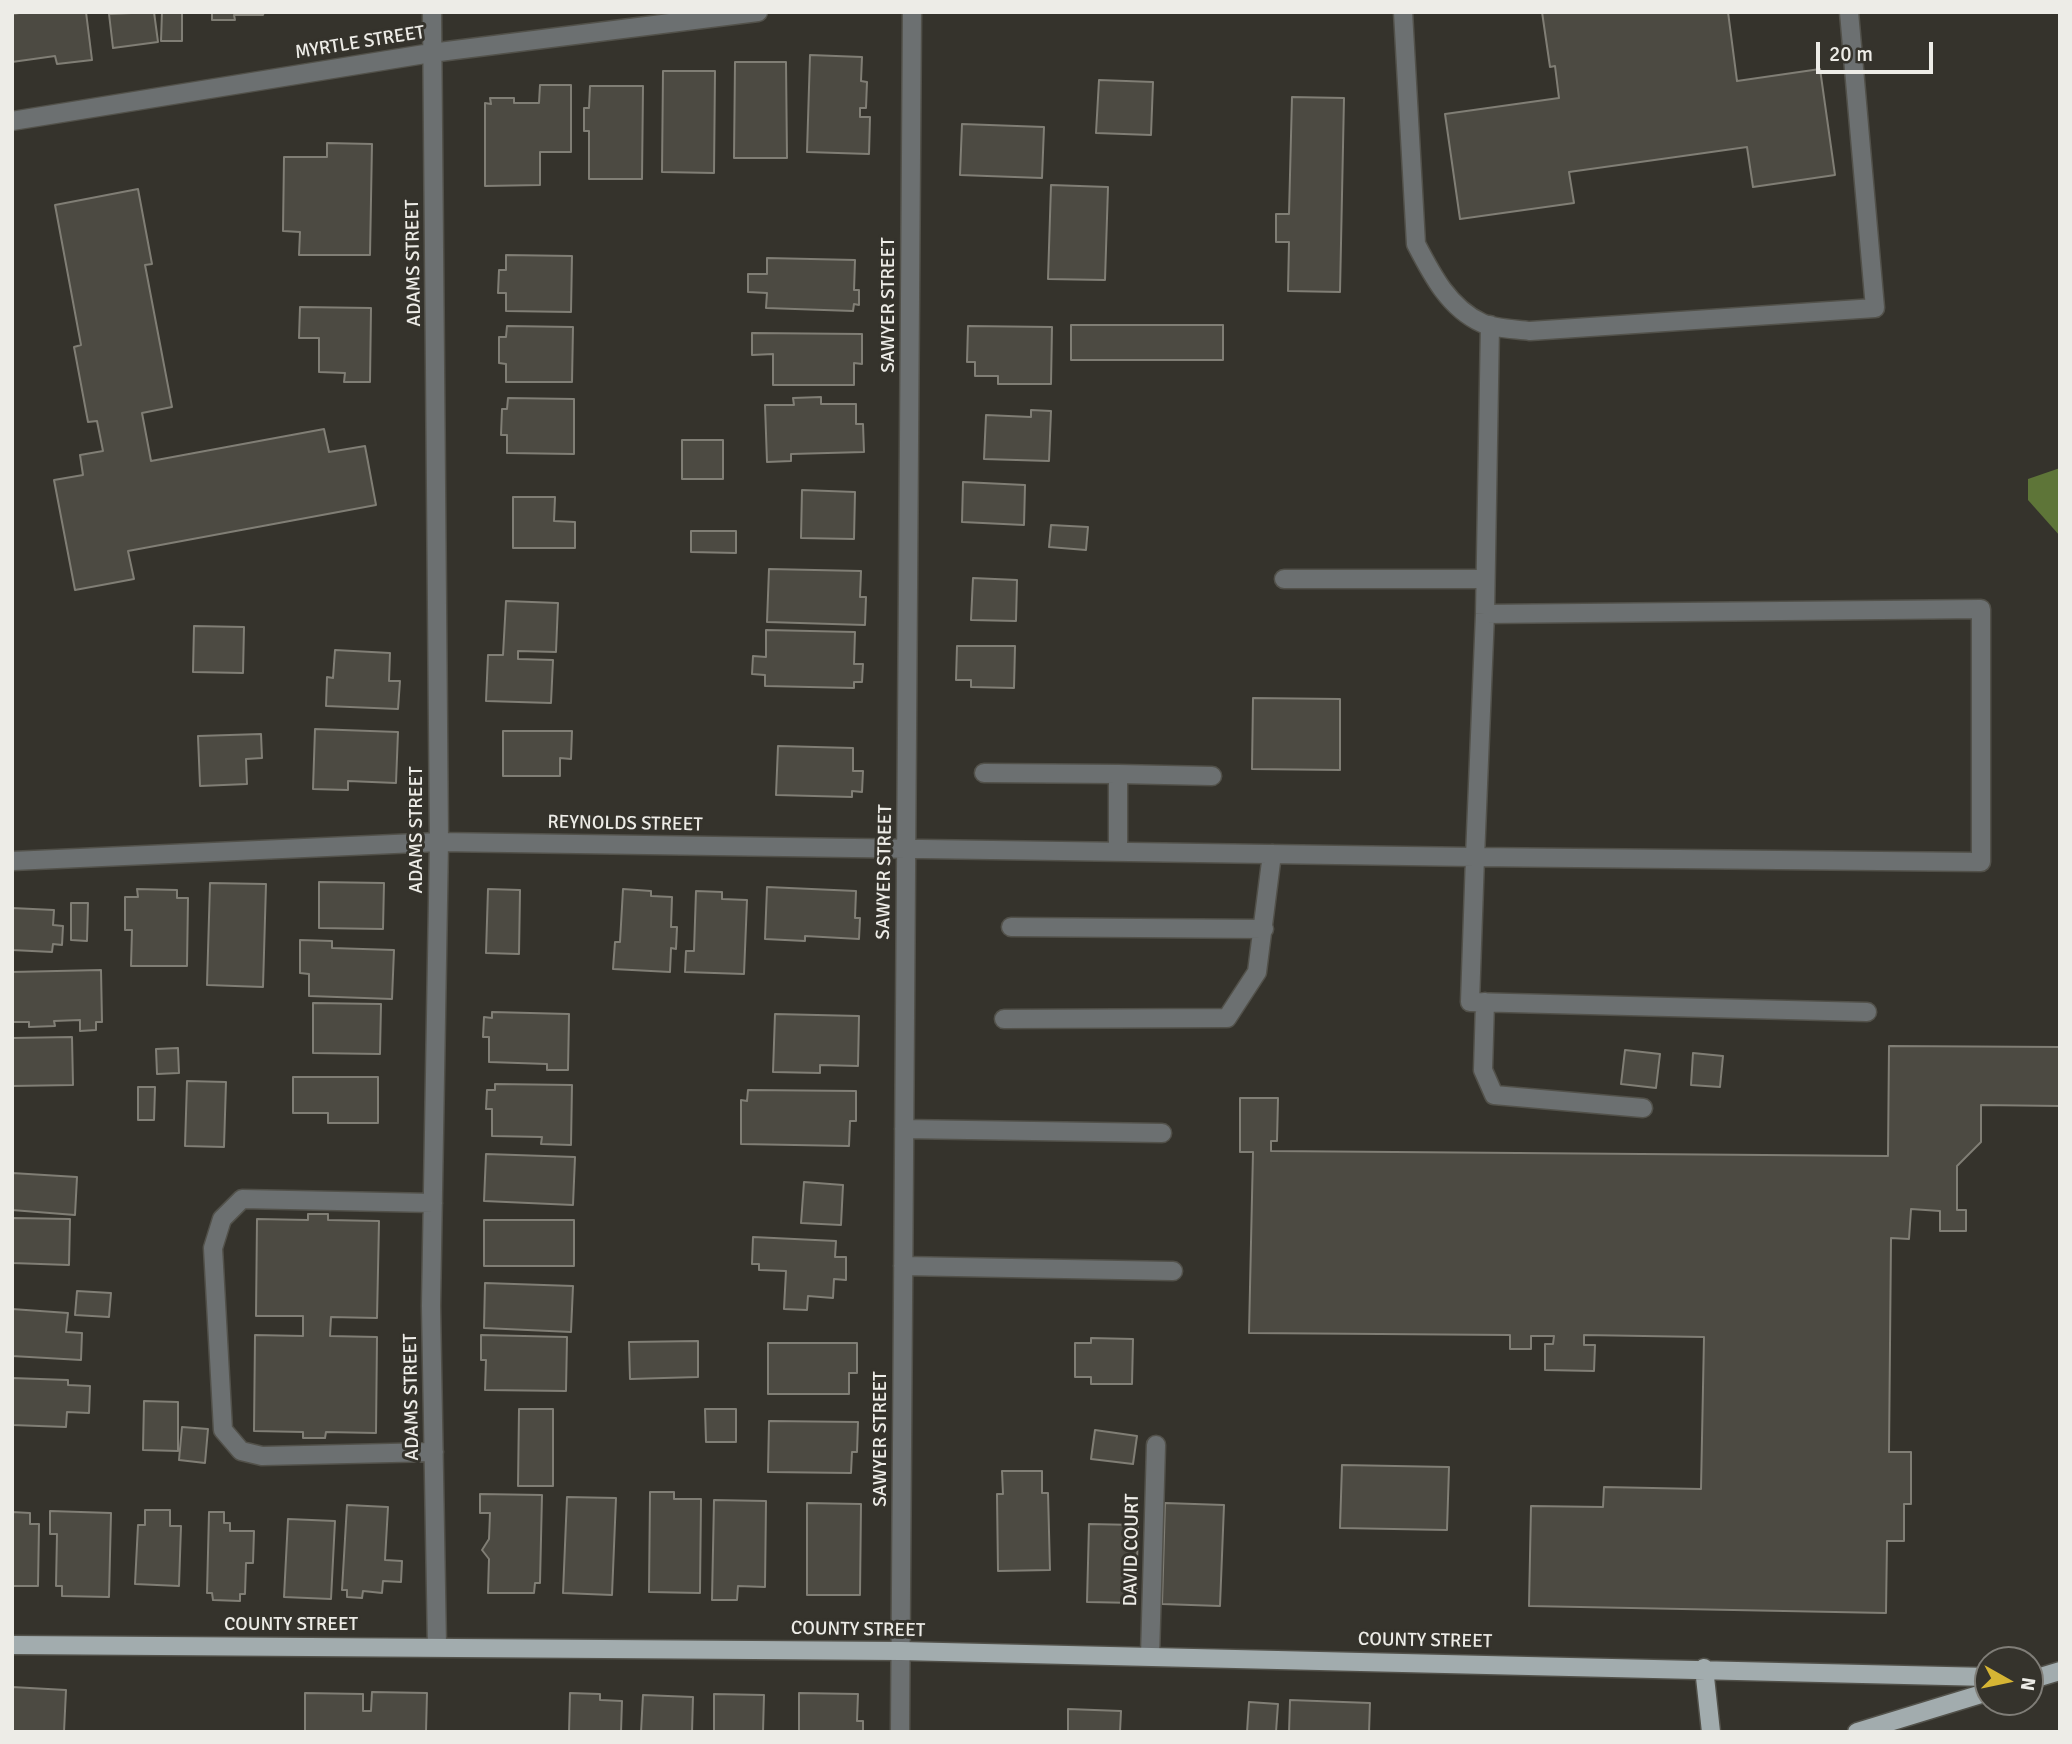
<!DOCTYPE html>
<style>
body{margin:0}
#map{position:relative;width:2072px;height:1744px;overflow:hidden;background:#35332c;font-family:Signika,sans-serif}
canvas{display:block}
.frame{position:absolute;inset:0;border:14px solid #edece7;pointer-events:none}
.north{position:absolute;left:1974px;top:1646px;width:70px;height:70px;box-sizing:border-box;background:#35332c;border:2px solid #7f7d77;border-radius:50%;rotate:99deg;font-size:19px;font-weight:700;line-height:28px;text-align:center;color:#edece7}
.north::after{content:'';display:block;margin:auto;width:24px;height:32px;background:#d6b534;clip-path:polygon(50% 0,100% 100%,50% 72%,0 100%)}
.scale{position:absolute;left:1816px;top:42px;width:117px;height:32px;box-sizing:border-box;border:4px solid #edece7;border-top:0;padding-left:9px;font-size:21px;line-height:24px;white-space:nowrap;color:#edece7;-webkit-text-stroke:5px #35332c;paint-order:stroke}
</style>
<div id="map">
<canvas width="2072" height="1744"></canvas>
<div class="frame"></div>
<div class="north">N</div>
<div class="scale">20 m</div>
</div>
<script>
const ctx = document.querySelector('canvas').getContext('2d');
ctx.lineJoin = 'round';
function fill(path, color) { ctx.fillStyle = color; ctx.fill(path, 'evenodd'); }
function stroke(path, color, width, dash) { ctx.strokeStyle = color; ctx.lineWidth = width; ctx.lineCap = dash ? 'butt' : 'round'; ctx.setLineDash(dash || []); ctx.stroke(path); }
function drawText(font, color, halo, rows, align = 'center') {
  ctx.font = font + ' Signika,sans-serif'; ctx.lineWidth = 6; ctx.setLineDash([]); ctx.textBaseline = 'middle'; ctx.strokeStyle = halo; ctx.fillStyle = color; for (const [text, x, y, turn = 0] of rows) {
    ctx.save(); ctx.translate(x, y); ctx.rotate((+turn || 0) * Math.PI / 180); ctx.textAlign = isNaN(turn) ? turn : align; if (halo) ctx.strokeText(text, 0, 0); ctx.fillText(text, 0, 0); ctx.restore();
  }
}
const forest = new Path2D(`
 M2060,468v68l-32,-36v-21z`);
const building = new Path2D(`
 M26,12h60l6,48 -35,4 -2,-8 -43,6v-48z
 M154,12l4,30 -45,6 -4,-34z
 M162,12h20v29h-21z
 M212,12h52l-1,3h-29l1,5h-23z
 M1542,12h186l9,69 83,-12 15,106 -82,12 -6,-40 -178,25 5,31 -114,16 -15,-105 114,-16 -4,-32 -5,1z
 M810,55l52,2 -1,24 6,1 -1,26h-6v9h10l-1,37 -62,-2z
 M735,62h51l1,96h-53z
 M663,71h52l-1,102 -52,-1z
 M1099,80l54,2 -2,53 -55,-2z
 M540,85h31v67h-31v33l-55,1v-83l6,1 -1,-6h24v5h25z
 M590,86h53l-1,93h-53v-48h-5v-23h5z
 M1292,97l52,1 -4,194 -52,-1 1,-49h-13v-28h13z
 M962,124l82,3 -2,51 -82,-3z
 M327,143l45,1 -2,111h-71l1,-23 -17,-1 1,-74h43z
 M1051,185l57,2 -3,93 -57,-1z
 M138,189l14,75 -7,1 27,142 -30,6 9,48 173,-32 5,23 36,-6 11,59 -248,46 6,28 -59,11 -21,-110 29,-5 -3,-20 23,-4 -6,-30 -9,1 -14,-75 7,-2 -26,-140z
 M506,255l66,1 -1,56 -65,-1v-18h-8l1,-23h7z
 M767,258l88,2 -1,30h5v15l-5,-1 -1,7 -87,-3 1,-15 -19,-1v-18h19z
 M300,307l71,1 -1,74h-26l1,-9 -26,-1v-34h-20z
 M1071,325h152v35h-152z
 M507,326l66,1 -1,55h-66v-18l-7,-1v-26h7z
 M968,326l84,1 -1,57h-53v-8h-23v-14h-8z
 M752,333l110,1v30l-8,-1v22h-81v-31l-21,1z
 M821,397v7h35v20h7l1,28 -73,2v7l-24,1 -2,-57h29l-1,-7z
 M508,398l66,1v55l-67,-1v-18h-6l1,-26h5z
 M1031,410l20,1 -2,50 -65,-2 2,-44 45,2z
 M682,440h41v39h-41z
 M963,482l62,3 -1,40 -62,-3z
 M802,490l53,2 -1,47 -53,-1z
 M513,497h42l-1,24 21,1v26h-62z
 M1051,525l37,2 -2,23 -37,-3z
 M691,531h45v22l-45,-1z
 M769,569l92,2 -1,26h6l-1,28 -98,-3z
 M973,578l44,2 -1,41 -45,-1z
 M506,601l52,2 -2,49 -38,-1v8l35,1 -2,43 -65,-2 2,-46h15z
 M194,626l50,1 -1,46 -50,-1z
 M766,630l89,2 -1,32h9l-1,18h-8v6l-89,-2v-11l-13,-1 1,-18 13,1z
 M957,646h58l-1,42 -43,-1v-7h-15z
 M335,650l55,3 -1,28h11l-2,28 -72,-3 1,-29 6,1z
 M1253,698l87,1v71l-88,-1z
 M315,729l83,3 -2,51 -48,-2v9l-35,-1z
 M503,731h69l-1,28 -11,-1v18h-57z
 M261,734l1,24 -16,1 1,25 -47,2 -2,-50z
 M778,746l75,2v23h10l-1,21 -10,-1v6l-76,-2z
 M319,882l65,1 -1,46 -64,-1z
 M210,883l56,1 -3,103 -56,-2z
 M767,887l89,4 -1,27h5l-1,21 -54,-3v5l-40,-2z
 M137,889l40,1v8h11l-1,68h-56l1,-36h-7v-33h13z
 M488,889l32,1 -1,64 -33,-1z
 M623,889l28,2v5l21,1 -1,30h6l-1,22 -5,-1 -1,24 -57,-3 2,-27h5z
 M696,891l26,1v7l25,1 -3,74 -59,-2 1,-21h8z
 M71,903h17l-1,38 -16,-1z
 M12,908l42,2 -1,15 10,1 -1,19 -9,-1 -1,8 -40,-2z
 M300,940l32,1v7l62,2 -2,49 -83,-3v-22l-9,-1z
 M101,970l1,52h-6v8l-16,1v-11l-26,1 1,5 -26,1v-5h-17v-50z
 M313,1003l68,1 -1,50 -67,-1z
 M492,1012l77,2 -1,56h-21v-6l-58,-2v-25h-6l1,-20 8,1z
 M775,1014l84,2 -1,50 -38,-1v8l-47,-1z
 M72,1037l1,48 -61,1v-48z
 M1889,1046l171,1v59l-79,-1v37l-24,24v44h9v21h-26v-20l-29,-2 -2,30 -18,-1 -2,214h22v52h-7v37h-17l-1,72 -357,-7 2,-100 72,1 1,-20 97,2 3,-152 -120,-2v10h11l-1,26 -49,-1v-26h8l1,-8h-23v13h-21v-14l-261,-2 4,-181h-13v-54h38l-1,43h-6v10l617,5z
 M178,1048l1,25 -22,1 -1,-25z
 M1625,1050l35,4 -4,34 -35,-4z
 M1693,1053l30,3 -3,31 -29,-2z
 M293,1077h85v46h-50v-10h-35z
 M187,1081l39,1 -2,65 -39,-1z
 M495,1084l77,1 -1,60 -30,-1 1,-7 -50,-1v-27h-6l1,-19h8z
 M138,1087h17l-1,33h-16z
 M748,1090l108,1v30h-6l-1,25 -108,-2v-44l6,1z
 M486,1154l89,3 -2,48 -89,-4z
 M12,1173l65,4 -2,38 -63,-5z
 M804,1182l39,3 -2,40 -40,-2z
 M308,1214h20v6l51,1 -2,97 -46,-1 -1,19 47,1 -1,96 -50,-1 -1,6h-22v-6l-49,-1 1,-96 48,1v-20h-47l1,-97 51,1z
 M12,1218l58,1 -1,46 -57,-2z
 M484,1220h90v46h-90z
 M753,1237l83,4 -1,16h11v23l-12,-1 -1,19 -25,-2 -1,14 -23,-1 2,-38 -27,-1v-6h-7z
 M485,1283l88,3 -2,46 -87,-4z
 M77,1291l34,2 -2,24 -34,-2z
 M12,1309l56,4 -2,19 16,1 -1,27 -69,-4z
 M481,1335l86,2 -1,54 -81,-1 1,-30h-5z
 M1091,1338l42,1 -1,45h-41v-7h-16v-34h16z
 M698,1341v36l-68,2 -1,-37z
 M768,1343h89v30h-8v21h-81z
 M12,1378l56,2v5l22,1 -1,27 -22,-1 -1,15 -54,-2z
 M144,1401l34,1v49l-35,-1z
 M519,1409h34v77h-35z
 M705,1409h31v33h-30z
 M769,1421l89,1 -1,30h-5l-1,21 -83,-1z
 M182,1427l26,2 -3,34 -26,-3z
 M1095,1430l42,6 -4,28 -42,-5z
 M1342,1465l107,2 -2,63 -107,-2z
 M1002,1471h40v22h6l2,77 -52,1 -1,-77h6z
 M650,1492h24v7h27l-1,94 -51,-1z
 M480,1494l62,1 -2,88h-5l-1,10h-46l1,-34 -7,-9 7,-11 1,-26h-10z
 M567,1497l49,1 -4,97 -49,-2z
 M714,1500l52,1 -1,86 -27,-1 -1,14h-25z
 M807,1503l54,1 -1,91h-53z
 M1165,1503l59,2 -4,101 -58,-2z
 M347,1505l41,2 -3,53 17,1 -1,21 -18,-1 -1,12 -19,-2 -1,7 -15,-1v-7h-5z
 M145,1510h25v16h11l-2,60 -44,-2 3,-59h7z
 M50,1511l61,2 -2,84 -47,-1v-10h-6l1,-52h-7z
 M12,1512l18,1v11h9l-1,62h-26z
 M209,1512h15v11h6v8h24l-1,32h-7l-1,31h-5v7l-27,-1 -1,-7h-5z
 M288,1519l47,2 -4,78 -47,-2z
 M1089,1524l49,1 -2,78 -49,-1z
 M12,1687l54,3 -2,42 -52,-1z
 M372,1692l55,1 -1,39h-121v-39l58,1v17h8z
 M570,1693l30,1v6l22,1 -1,31h-52z
 M799,1693l59,1 -1,27h6v11h-64z
 M714,1694l50,1 -1,37h-49z
 M643,1695l50,2 -1,35h-51z
 M1290,1700l80,3 -1,29h-80z
 M1249,1702l29,2 -2,28h-29z
 M1068,1709l53,2 -1,21h-52z`);
const minor = new Path2D(`
 M432,12l7,830 -8,464 6,341
 M1403,12l13,232c16,31 33,64 66,79 13,6 34,6 48,8l345,-23 -26,-296
 M12,121l419,-68 327,-41
 M1284,579h201
 M1485,614l496,-5v253l-506,-5 -5,145 397,10
 M984,773l134,1
 M1118,852v-78l94,2
 M12,861l427,-19 1036,15 10,-243 5,-289
 M1011,927l253,2
 M1485,1002l-2,68 11,25 149,13
 M1004,1019l223,-1 30,-46 15,-118
 M904,1129l258,4
 M433,1203l-191,-4 -20,20 -9,29 10,182 18,21 21,5 172,-4
 M903,1266l270,5
 M1150,1656l6,-211
 M900,1732l12,-1720`);
const major = new Path2D(`
 M12,1645l889,6 1087,26
 M1704,1668l7,64
 M2030,1680l30,-9
 M1857,1732l131,-40`);
const streetNames = [
 ["MYRTLE STREET",360,43,-9],
 ["ADAMS STREET",414,263,-91],
 ["SAWYER STREET",889,305,-90],
 ["REYNOLDS STREET",625,824,1],
 ["ADAMS STREET",417,830,-90],
 ["SAWYER STREET",885,872,-89],
 ["ADAMS STREET",412,1397,-91],
 ["SAWYER STREET",881,1439,-90],
 ["DAVID COURT",1132,1550,-89],
 ["COUNTY STREET",291,1625],
 ["COUNTY STREET",858,1630,1],
 ["COUNTY STREET",1425,1641,1]
];
fill(forest, '#5e7538');
fill(building, '#4c4a42');
stroke(building, '#807e75', 2);
stroke(minor, '#52514a', 21);
stroke(major, '#52514a', 21);
stroke(minor, '#6c7071', 18);
stroke(major, '#a2acae', 18);
drawText('19px', '#edece7', '#35332c', streetNames);
</script>
